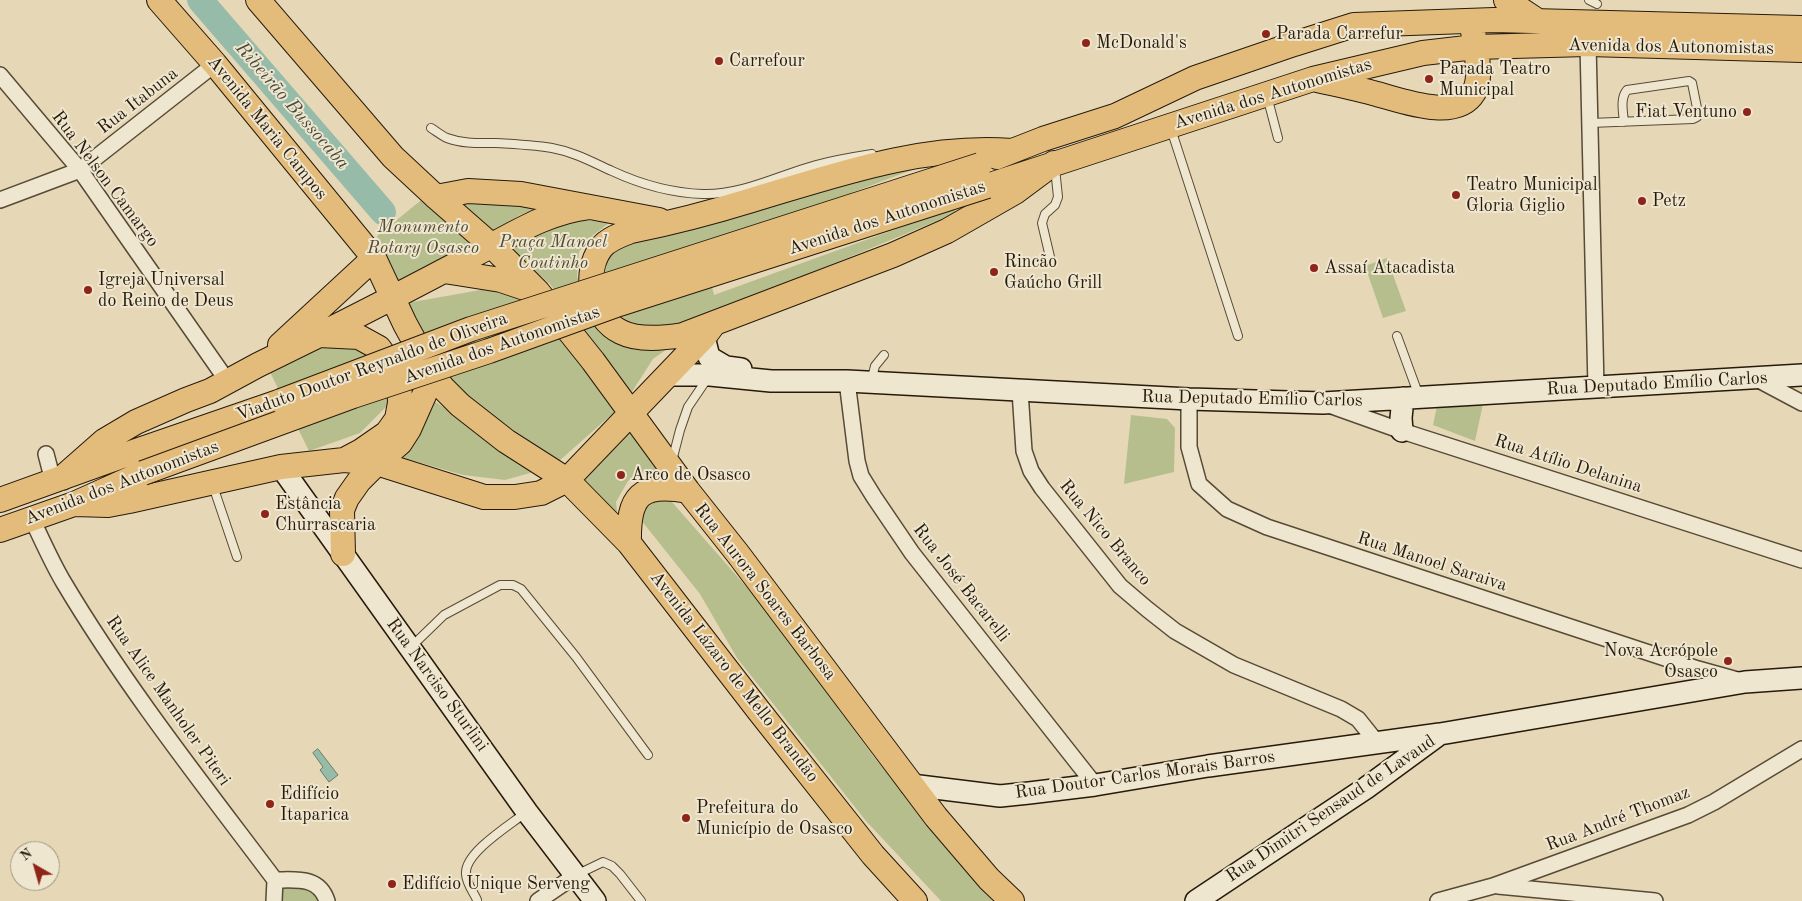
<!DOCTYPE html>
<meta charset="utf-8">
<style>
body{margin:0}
#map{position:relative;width:1802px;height:901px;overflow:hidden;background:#e6d8b6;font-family:"Old Standard TT",serif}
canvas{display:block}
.north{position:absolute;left:10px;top:841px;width:50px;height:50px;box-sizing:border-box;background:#efe6d0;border:1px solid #9f9481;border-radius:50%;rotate:322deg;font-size:14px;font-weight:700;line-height:20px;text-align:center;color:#271a0b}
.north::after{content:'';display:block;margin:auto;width:18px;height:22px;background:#8f2418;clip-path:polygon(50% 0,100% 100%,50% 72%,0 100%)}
</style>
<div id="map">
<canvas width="1802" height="901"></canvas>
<div class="north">N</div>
</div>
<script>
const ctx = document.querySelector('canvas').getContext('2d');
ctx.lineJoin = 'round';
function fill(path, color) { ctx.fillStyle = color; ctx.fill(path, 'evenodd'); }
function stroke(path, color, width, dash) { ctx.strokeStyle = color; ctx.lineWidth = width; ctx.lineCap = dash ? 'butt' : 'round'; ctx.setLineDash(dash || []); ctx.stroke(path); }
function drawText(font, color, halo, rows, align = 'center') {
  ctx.font = font + ' "Old Standard TT",serif'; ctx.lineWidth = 4; ctx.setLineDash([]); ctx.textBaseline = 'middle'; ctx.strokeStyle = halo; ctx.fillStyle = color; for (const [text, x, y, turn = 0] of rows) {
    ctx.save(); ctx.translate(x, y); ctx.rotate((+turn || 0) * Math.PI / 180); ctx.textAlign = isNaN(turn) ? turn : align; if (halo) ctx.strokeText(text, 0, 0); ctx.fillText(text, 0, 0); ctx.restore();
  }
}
const green = new Path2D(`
 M917,163v5l-214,81 11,46 240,-87 2,5 -273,113 -20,3 -41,-5 -18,-18 -7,-48 11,-12z
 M425,197l50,47 -78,40 -20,-48z
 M454,201l95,3 -29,11 -28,18z
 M564,217l45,6 -17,13 -13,16 -2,24 11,40 21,23 61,8 -17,12 -23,36 -80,-111 -43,-37z
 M1387,258l19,53 -23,7 -18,-52z
 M486,289l47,10 85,110 -59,52 -94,-64 -32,-31 -26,-63z
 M321,341l32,5 17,10 19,22 -2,28 -27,27 -51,18 -41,-83z
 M433,400l104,71 -32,9 -42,-5 -59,-17v-13z
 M1483,404l-8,37 -42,-16 4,-19z
 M1131,415l36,4 8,9 -1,44 -50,12z
 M631,419l35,51h-18l-20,11 -12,21 2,18 -38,-44z
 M665,494l99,113 109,149 68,83 60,62h-60l-75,-80 -129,-163 -37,-64 -63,-79z
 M280,883l28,3 14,15h-42z`);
const water = new Path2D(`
 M318,749l20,26 -9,7 -9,-12 3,-3 -10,-14z`);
const river = new Path2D(`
 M200,0l183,212`);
const lane = new Path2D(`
 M1589,0l8,4
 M1267,96l11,42
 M1590,123l103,-4 4,-2 1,-4 -6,-30 -3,-2 -62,9c-7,8 -4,22 -3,32
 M431,128c5,3 11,8 16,10 16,6 32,5 49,5 19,1 38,2 56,5 22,4 40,14 60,23 28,13 61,22 91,23 40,1 76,-19 113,-29 19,-5 37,-8 56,-11
 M1171,129l67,207
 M1050,257l-8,-34 3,-9 10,-9 3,-8 -3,-29
 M1397,336l22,60
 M871,382l4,-16 9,-11
 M672,461l8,-31 8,-23 19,-28
 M213,486l24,71
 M411,647l33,-32 56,-30h13l8,4 55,68 72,98
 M576,875l27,-13 9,4 8,8 21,27
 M477,900c-3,-7 -11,-17 -11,-26 -2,-21 44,-49 59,-61`);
const street = new Path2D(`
 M1588,44l8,344
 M0,75l80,95 148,212
 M0,200l80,-30 135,-106
 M1755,378l47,25
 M847,381l10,80 4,15 13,21 38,56 183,232
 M1020,391l4,60 7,20 11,17 78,98 27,23 28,22 59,34 107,44 17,10 20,25
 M1189,399v48l10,37 28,25 40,18 431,142 43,12
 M1329,405l73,26 400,129
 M46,454l7,27
 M32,519c10,21 20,44 32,64 62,104 138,200 211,297l-1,21
 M275,880c21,0 44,-4 52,21
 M1498,886l157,15
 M538,901l38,-26
 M1438,901l55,-15 195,-71 26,-13 88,-53`);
const secondary = new Path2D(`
 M704,337l5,20 17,10 15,2
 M667,375h43l61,6h76l342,18 134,4 479,-28
 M1402,431l-1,-13 2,-20
 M281,467l246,345 68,89
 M911,785l89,11 29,-3 66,-8 113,-19 232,-32 305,-52 57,-4
 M1196,901l170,-113 71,-52`);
const primary = new Path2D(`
 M159,0l56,64 159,194 31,66 28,51 10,13 17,17 46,36 61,39 62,63 130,168 114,144 42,46
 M258,0l135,157 43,40 56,49 46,46 55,69 95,130 50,63 198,263 53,62 23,22
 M1506,0l32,21
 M1317,80c19,4 38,8 56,13 25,6 83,30 101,-1 9,-17 1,-43 -1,-61
 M1012,151c-89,-7 -176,24 -260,49 -39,12 -81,23 -121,31 -11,4 -23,8 -30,17 -19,26 -9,70 20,84 18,9 43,6 62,3l210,-80 54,-24 68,-39 39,-29
 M997,157l46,-18 72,-23 80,-38 99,-34 60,-19 140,-5 308,8
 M987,186l326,-107 110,-26 52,-6 113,-3 214,6
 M436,197l32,-6 53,3 138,26
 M444,271l57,9 33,11
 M321,334c50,-25 100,-51 149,-77 39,-20 75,-45 119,-50
 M280,345l94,-87
 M344,460l33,3 107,34h31l26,-4 26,-13 137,-143 9,-12
 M62,478l42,-37 32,-19 50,-22 24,-9 48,-26 61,-30 40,2 20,11 20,28 1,27 -3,16 -10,14 -26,18 -17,9 -63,7 -152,34 -21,4 -34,-1
 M0,500l136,-49 145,-50
 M0,530l74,-26 69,-31
 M629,543c-1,-47 11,-61 59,-52
 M343,554l-1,-44 5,-12 12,-17 18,-18 23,-20 9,-14 24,-54`);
const primaryBridge = new Path2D(`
 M281,401l190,-72 509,-164
 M143,473l210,-77 136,-45 130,-47 368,-118`);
const markers = [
 [1266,34,5,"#8f2418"],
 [1086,43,5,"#8f2418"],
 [719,61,5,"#8f2418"],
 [1429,79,5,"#8f2418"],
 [1747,112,5,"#8f2418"],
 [1456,195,5,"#8f2418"],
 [1642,201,5,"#8f2418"],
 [1314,268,5,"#8f2418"],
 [994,272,5,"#8f2418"],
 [88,290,5,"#8f2418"],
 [621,475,5,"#8f2418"],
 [265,514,5,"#8f2418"],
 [1728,661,5,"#8f2418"],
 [270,804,5,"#8f2418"],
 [686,818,5,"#8f2418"],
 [392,884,5,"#8f2418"]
];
const poiNames = [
 ["Parada Carrefur",1276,34],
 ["McDonald's",1096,43],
 ["Carrefour",729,61],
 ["Parada Teatro",1439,69],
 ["Municipal",1439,90],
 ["Fiat Ventuno",1737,112,"right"],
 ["Teatro Municipal",1466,185],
 ["Gloria Giglio",1466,206],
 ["Petz",1652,201],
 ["Rincão",1004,262],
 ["Gaúcho Grill",1004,283],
 ["Assaí Atacadista",1324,268],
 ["Igreja Universal",98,280],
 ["do Reino de Deus",98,301],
 ["Arco de Osasco",631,475],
 ["Estância",275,504],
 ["Churrascaria",275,525],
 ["Nova Acrópole",1718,651,"right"],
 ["Osasco",1718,672,"right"],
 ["Edifício",280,794],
 ["Itaparica",280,815],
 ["Prefeitura do",696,808],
 ["Município de Osasco",696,829],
 ["Edifício Unique Serveng",402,884]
];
const streetNames = [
 ["Avenida dos Autonomistas",1671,47,1],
 ["Avenida dos Autonomistas",1273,94,-17],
 ["Rua Itabuna",138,101,-38],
 ["Avenida Maria Campos",267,128,51],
 ["Rua Nelson Camargo",105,179,53],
 ["Avenida dos Autonomistas",887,218,-18],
 ["Avenida dos Autonomistas",502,345,-19],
 ["Viaduto Doutor Reynaldo de Oliveira",372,367,-20],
 ["Rua Deputado Emílio Carlos",1657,384,-3],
 ["Rua Deputado Emílio Carlos",1252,399,1],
 ["Rua Atílio Delanina",1568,464,18],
 ["Avenida dos Autonomistas",122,483,-21],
 ["Rua Nico Branco",1105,533,50],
 ["Rua Manoel Saraiva",1432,562,18],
 ["Rua José Bacarelli",961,583,52],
 ["Rua Aurora Soares Barbosa",765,592,52],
 ["Avenida Lázaro de Mello Brandão",734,677,52],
 ["Rua Narciso Sturlini",437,685,54],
 ["Rua Alice Manholer Piteri",168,701,55],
 ["Rua Doutor Carlos Morais Barros",1145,775,-8],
 ["Rua Dimitri Sensaud de Lavaud",1331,809,-34],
 ["Rua André Thomaz",1618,819,-21]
];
const parkNames = [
 ["Monumento",423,227],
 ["Rotary Osasco",423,248],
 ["Praça Manoel",553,242],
 ["Coutinho",553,263]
];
const waterNames = [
 ["Ribeirão Bussocaba",292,106,49]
];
fill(green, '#b6be8d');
fill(water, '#97bba9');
stroke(water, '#6a7b6a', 1);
stroke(river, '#97bba9', 26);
stroke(lane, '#574a36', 10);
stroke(street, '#574a36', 18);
stroke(secondary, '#271a0b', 24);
stroke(primary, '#271a0b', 26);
stroke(lane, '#efe6d0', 8);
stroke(street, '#efe6d0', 15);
stroke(secondary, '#efe6d0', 21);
stroke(primary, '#e3bc7b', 24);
stroke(primaryBridge, '#271a0b', 26, []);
stroke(primaryBridge, '#e3bc7b', 24);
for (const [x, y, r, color] of markers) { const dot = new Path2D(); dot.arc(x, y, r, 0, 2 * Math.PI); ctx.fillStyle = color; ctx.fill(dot); stroke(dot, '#efe6d0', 2); }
drawText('18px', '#271a0b', '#efe6d0', poiNames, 'left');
drawText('18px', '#271a0b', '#efe6d0', streetNames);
drawText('italic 18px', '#524b32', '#efe6d0', parkNames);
drawText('italic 19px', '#494a3a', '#efe6d0', waterNames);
</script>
